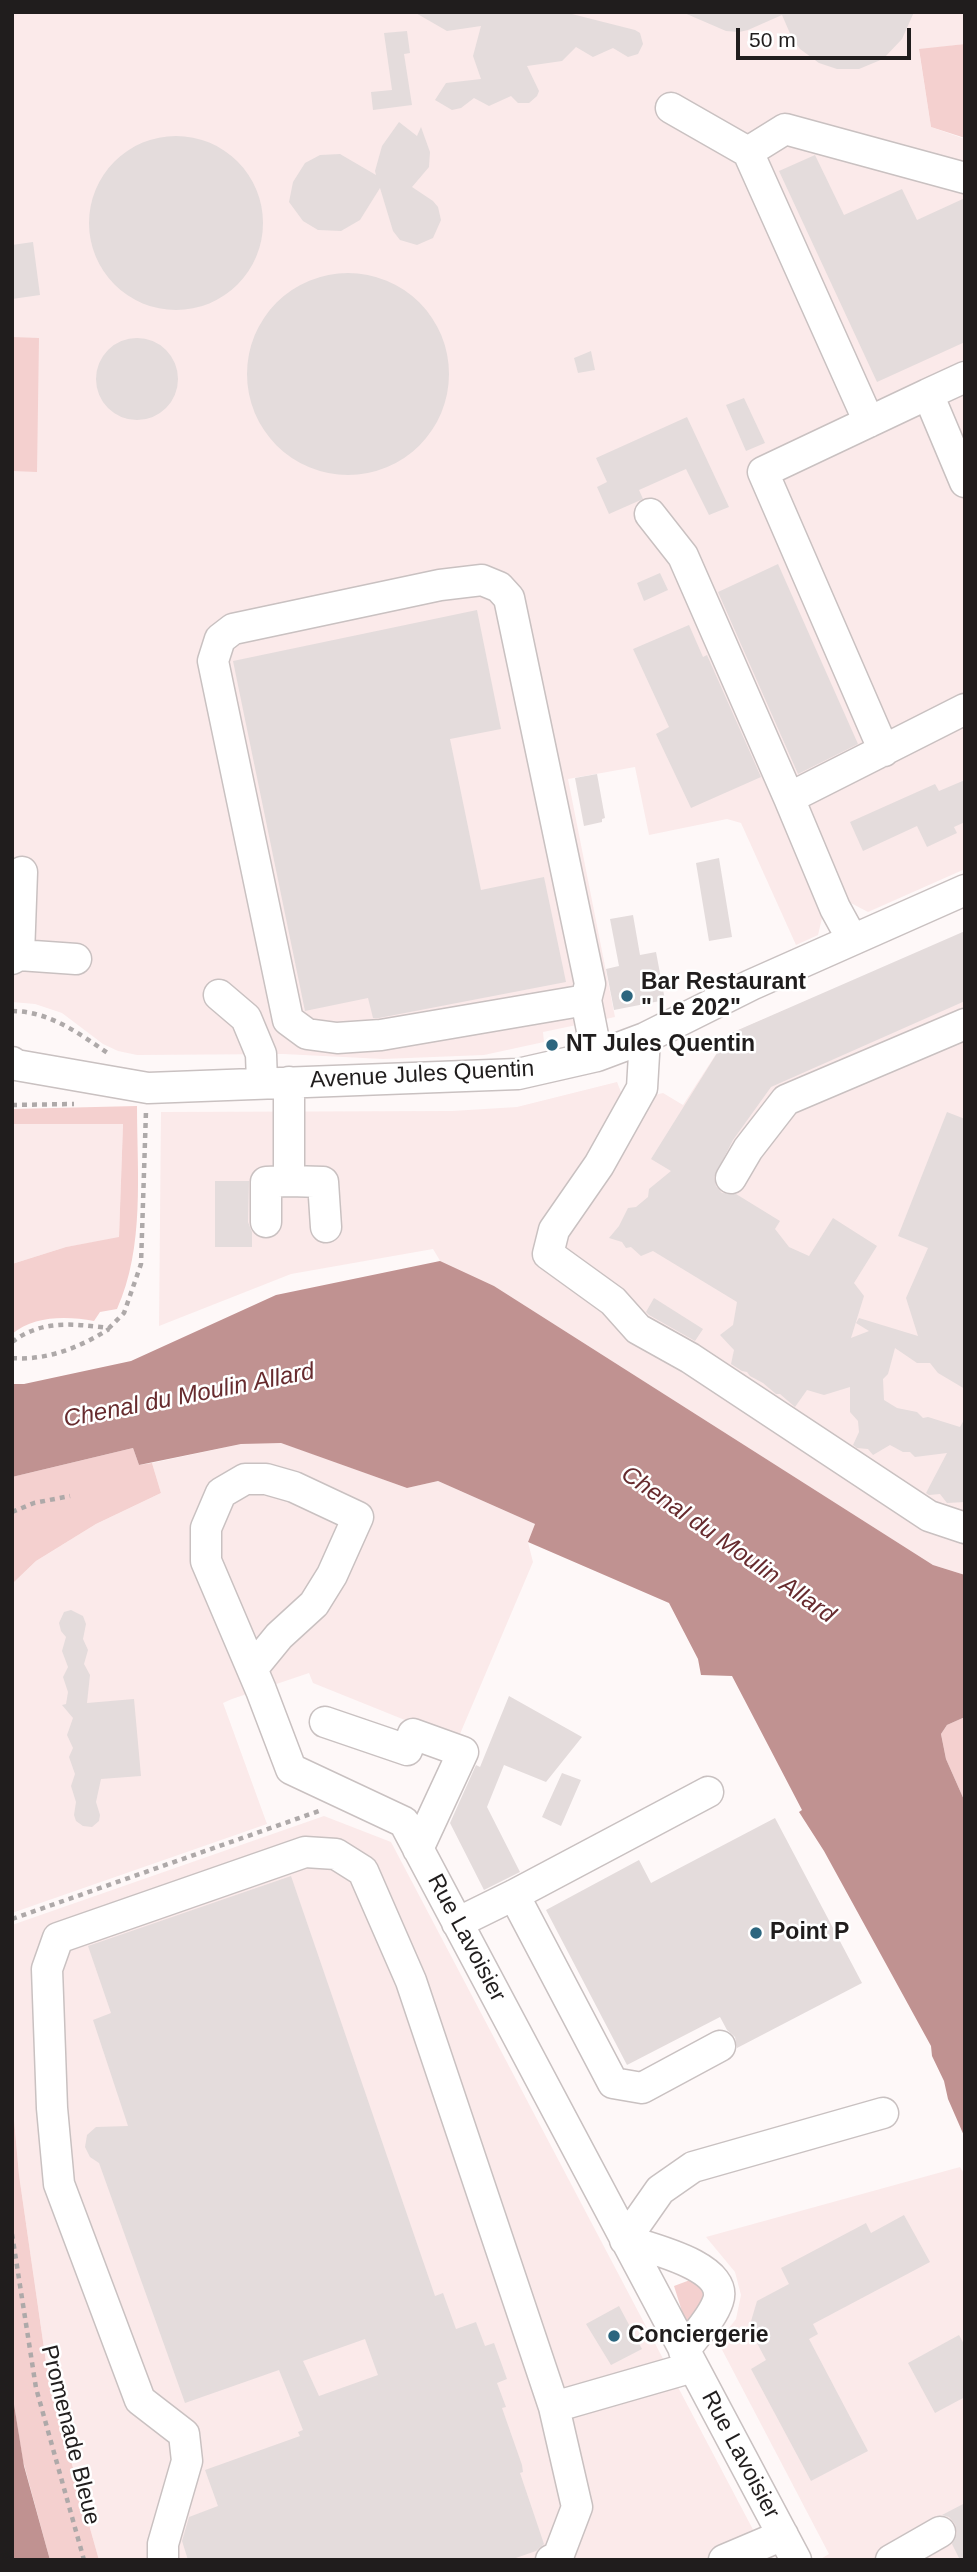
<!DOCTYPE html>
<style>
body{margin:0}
#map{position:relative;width:977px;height:2572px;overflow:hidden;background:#fef8f8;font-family:Arial,sans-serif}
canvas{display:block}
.frame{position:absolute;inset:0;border:14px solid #201d1d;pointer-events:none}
.scale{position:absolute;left:736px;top:28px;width:175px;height:32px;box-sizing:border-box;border:4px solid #201d1d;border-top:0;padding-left:9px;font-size:21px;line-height:24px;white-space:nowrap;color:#201d1d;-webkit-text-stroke:5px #fff;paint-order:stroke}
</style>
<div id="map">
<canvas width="977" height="2572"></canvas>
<div class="frame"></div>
<div class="scale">50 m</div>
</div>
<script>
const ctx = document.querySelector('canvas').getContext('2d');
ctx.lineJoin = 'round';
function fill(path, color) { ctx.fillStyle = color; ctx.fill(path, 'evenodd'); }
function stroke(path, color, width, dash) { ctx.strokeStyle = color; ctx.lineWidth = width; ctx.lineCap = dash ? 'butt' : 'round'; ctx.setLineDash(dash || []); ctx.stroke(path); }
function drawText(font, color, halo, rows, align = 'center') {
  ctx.font = font + ' Arial,sans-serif'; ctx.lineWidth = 5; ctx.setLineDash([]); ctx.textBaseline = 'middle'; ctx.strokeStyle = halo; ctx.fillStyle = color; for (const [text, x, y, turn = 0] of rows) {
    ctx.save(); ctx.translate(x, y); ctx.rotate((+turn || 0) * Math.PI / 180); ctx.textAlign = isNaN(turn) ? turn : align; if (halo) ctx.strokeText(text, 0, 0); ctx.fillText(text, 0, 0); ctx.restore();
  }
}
const built = new Path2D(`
 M12,12h953v32l-46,6 12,77 34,12v730l-97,43 -21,-11 -24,13 -5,21 -22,10 -55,-122 -14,-4 -78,16 -14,-68 -67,12 47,238 -72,15 1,10 -60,13 -101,4 -100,-5 -146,1 -19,-4 -15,-7 -41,-31 -27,-9 -23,-2z
 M965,933v642l-32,-10 -439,-279 -52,-22 -9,-15 -142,25 -132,52 2,-214 291,-1 65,-4 100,-25 8,20 38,-9 20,12 46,-71z
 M12,1124h111l-4,114 -53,9 -54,17z
 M262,1442l19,1 15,5 111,40 31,-7 97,43 -7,18 5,20 -76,179 -144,-58 -4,-10 -77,26 -9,4 44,121 -255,89v-329l24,-23 60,-37 65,-31 -9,-30 89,-19z
 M324,1816l67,26 378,718h-670l-50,-177 -30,-208 -7,-78v-172z
 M960,2167l5,8v385h-146l10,-6 -111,-212 18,-23 5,-24 -6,-23 -29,-35z`);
const green = new Path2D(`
 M965,44v94l-34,-11 -12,-78z
 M12,337l27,1 -2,134 -25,-1z
 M137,1106c0,67 8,141 -20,203l-17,3 -6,9c-26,-5 -60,-6 -82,13v-70l54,-17 53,-10 4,-113h-111v-15z
 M133,1448l6,17 13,-2 9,30 -65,31 -60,37 -24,23v-107z
 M965,1717v85l-19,-43 -5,-25 6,-9z
 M12,2097l7,78 30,208 50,177h-49l-27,-99 -11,-69z
 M690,2280l9,3 6,12 -4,9 -15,20 -12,-38z`);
const water = new Path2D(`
 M440,1261l54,25 439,279 32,10v142l-18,8 -6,9 5,25 19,43v336l-17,-39 -4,-18 -12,-25 -1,-10 -107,-195 -25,-39 3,-2 -70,-134 -31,-1 -3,-16 -29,-56 -141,-61 7,-18 -97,-43 -31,7 -126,-45 -40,1 -102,21 -6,-17 -121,29v-93h12l107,-23 145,-66z
 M12,2392l12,74 26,94h-38z`);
const building = new Path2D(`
 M414,12h150l71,18 5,3 3,11 -5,10 -10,3 -15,-9 -20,9 -17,-10 -14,14 -35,5 12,25 -2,5 -8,7h-11l-7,-7 -22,10 -15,-8 -13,10 -9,2 -17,-10 11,-17 35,-4 -8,-23 8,-30 -34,5z
 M682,12h232l-12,27 -19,20 -24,10h-22l-18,-6 -19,-14 -8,-11 -10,-23 -34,15 -9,2 -13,-1z
 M407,31l3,22 -6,1 8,51 -39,5 -2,-18 21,-2 -8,-57z
 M399,122l18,14 4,-9 9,25 -1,15 -17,20 21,14 5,6 3,13 -8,18 -16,7 -17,-5 -7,-9 -13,-43 -20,32 -19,11 -23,-1 -15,-9 -14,-19 4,-20 12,-19 15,-8 20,-1 36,21 -1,-4 7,-25z
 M89 223a87 87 0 1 1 174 0a87 87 0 1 1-174 0Z
 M815,155l29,60 58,-26 15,31 48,-22v144l-88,40 -98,-211z
 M33,242l7,53 -28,4v-54z
 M247 374a101 101 0 1 1 202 0a101 101 0 1 1-202 0Z
 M96 379a41 41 0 1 1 82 0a41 41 0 1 1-82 0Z
 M591,351l4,19 -17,3 -4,-15z
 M744,398l21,45 -19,8 -20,-46z
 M687,417l42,90 -20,8 -23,-46 -47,21 4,9 -34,15 -12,-27 10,-5 -11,-24z
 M778,564l80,180 -60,30 -80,-182z
 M660,573l8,17 -24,11 -7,-18z
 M477,610l24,119 -51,10 31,151 63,-13 22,105 -187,36h-6l-5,-20 -63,13 -72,-350z
 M689,625l14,32 4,-2 54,122 -70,31 -35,-74 13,-7 -36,-78z
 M597,774l8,44 -3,1v3l-18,4 -9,-48z
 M965,780v42l-11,5 3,6 -30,14 -10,-21 -54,25 -13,-29 85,-38 4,7z
 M719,858l13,79 -23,4 -13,-78z
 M633,915l7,40 16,-3 9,48 -51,10 -8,-41 13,-3 -9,-47z
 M965,931v70l-194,86 -38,53 -19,37 2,9 6,7 14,1 44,27 -5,8 14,18 20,9 24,-38 44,28 -23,37 10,13 -13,42 18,-7 -13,-8 3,-5 59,18 -12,-38 22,-50 -30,-12 49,-124 18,7v270l-27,-16 -8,-10h-13l-22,-15 -7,26 -5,5 1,21 13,8 20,4 6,6 5,-1 32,10 5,-9v84l-18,1 -7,-9 -11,1 -3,-2 21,-40 -32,4 -5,-5h-7l-13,-7 -17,10 -5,-6 -11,-1 -4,-3 6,-13 -1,-11 -8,-9v-25l-26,8 -17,-5 -12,17 -15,-13h-4l-13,-11 -13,-7 -3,-4 -5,-1 -11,-7 3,-14 -14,-15 13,-10 4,-23 -84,-51 -12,5 -10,-9 -5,1 -4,-6 -13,-4 10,-12 9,-18 8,-1 12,-10 1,-8 22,-18 -20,-12 78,-125z
 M215,1181h34l-1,41 4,10v15h-37z
 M654,1298l49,31 -8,12 -46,-26 -3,-3z
 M71,1610l12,6 3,8 -3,15 5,11 -4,14 6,11 -3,28 47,-4 7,77 -40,3 -5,23 4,13 -1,6 -7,6 -9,-1 -7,-5 -2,-6 2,-13 -5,-16 4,-12 -6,-17 4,-9 -6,-13 6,-17 -11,-13 4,-1 2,-12 -5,-15 5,-10 -6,-16 4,-14 -5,-6 -2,-8 5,-11z
 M509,1696l73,41 -36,45 -42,-17 -17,42 33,65 -36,18 -34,-67 26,-58 4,2z
 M562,1773l19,7 -20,46 -19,-9z
 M775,1818l87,165 -125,65 -2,-11 -8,-7 -7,-13 -93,48 -81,-155 93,-50 12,23z
 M291,1876l144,420 8,-3 13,36 20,-7 9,24 9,-3 13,36 -10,4 9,24 -4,1 20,57 1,7 -3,1 24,71 -8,7 -26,9h-322l-6,-19 7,-24 29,-11 -13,-36 95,-34 -2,-4 5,-2 -24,-60 -94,33 -86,-240 -9,-6 -5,-10 2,-12 9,-8 32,-1 -35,-106 18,-7 -23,-67zM365,2339l13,36 -59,21 -16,-35z
 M904,2215l26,47 -117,62 5,10 -9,5 59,112 -57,30 -60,-112 15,-9 -17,-32 8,-27 32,-17 -8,-16 85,-45 5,10z
 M619,2306l23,43 -31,16 -25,-41z
 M959,2335l6,11v51l-30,16 -27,-50z
 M965,2503v57h-5l-8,-16 5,-11 -2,-9 -6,-7 -7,-2z`);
const path = new Path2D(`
 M12,1011c37,0 68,23 97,43
 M12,1105l62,-1
 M12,1342c31,-23 62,-18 97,-14l15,-15 17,-49 5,-153
 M12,1358c34,3 69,-11 97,-29
 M12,1512l22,-9 36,-7
 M12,1919l307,-108
 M12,2234l24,154 48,172`);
const minor = new Path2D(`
 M671,108l77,44 121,270
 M748,152l37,-23 180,49
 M965,377l-37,17 37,88
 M650,514l33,42 106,242
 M884,751l-121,-279 165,-78
 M852,939l-17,-31 -46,-110 176,-89
 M19,955l3,-83
 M12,959l7,-4 57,4
 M219,995l27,23 15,36 1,28
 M586,1000l-205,35 -44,3 -30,-4 -19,-14 -75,-359 7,-22 13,-10 207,-44 42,-5 17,7 10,11 81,386 -4,16 11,56
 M645,1038l-3,50 -43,77 -45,65 -6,24 65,47 25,28 52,29 239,158 36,12
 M12,1062l4,3 132,23 370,-14 79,-18 48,-18 106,-53 214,-95
 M731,1178l17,-29 38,-49 179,-76
 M289,1181l34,1 3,45
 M266,1222v-40l23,-1v-99
 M252,1669l27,-33 35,-32 18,-29 26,-58 -64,-30 -28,-8h-21l-24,14 -15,35v33l55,129 30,79 113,53 392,738
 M325,1722l82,28 6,-16 50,18 -45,97
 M514,1895l99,188 29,5 78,-42
 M457,1923l57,-28 194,-103
 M684,2351c11,-16 28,-32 34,-50 12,-35 -70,-53 -93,-61l35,-50 33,-23 190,-54
 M554,2407l139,-40
 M163,2560v-16l24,-83 -3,-27 -44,-34 -81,-216 -7,-76 -5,-139 11,-31 247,-86 31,2 27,17 48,110 143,426 23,100 -19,50 -7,3
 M724,2560l59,-25
 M891,2560l49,-28`);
const markers = [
 [627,996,7,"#2c667f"],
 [552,1045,7,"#2c667f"],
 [756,1933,7,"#2c667f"],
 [614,2336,7,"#2c667f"]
];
const poiNames = [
 ["Bar Restaurant",641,983],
 ["\" Le 202\"",641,1009],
 ["NT Jules Quentin",566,1045],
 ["Point P",770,1933],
 ["Conciergerie",628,2336]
];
const streetNames = [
 ["Avenue Jules Quentin",422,1075,-3],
 ["Rue Lavoisier",466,1938,62],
 ["Promenade Bleue",70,2435,76],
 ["Rue Lavoisier",740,2455,62]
];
const waterNames = [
 ["Chenal du Moulin Allard",189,1396,-11],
 ["Chenal du Moulin Allard",728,1545,35]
];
fill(built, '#fbeaea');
fill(green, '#f4d0cf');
fill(water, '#c09291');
fill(building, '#e4dcdc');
stroke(minor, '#c9c1c1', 33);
stroke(path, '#aea9a9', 4.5, [5, 5]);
stroke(minor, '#fff', 30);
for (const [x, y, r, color] of markers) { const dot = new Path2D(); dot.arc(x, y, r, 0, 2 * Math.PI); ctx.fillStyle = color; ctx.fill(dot); stroke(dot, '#fff', 2.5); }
drawText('bold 23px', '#201d1d', '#fff', poiNames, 'left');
drawText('23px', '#201d1d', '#fff', streetNames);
drawText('italic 24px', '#672b2e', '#fff', waterNames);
</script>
